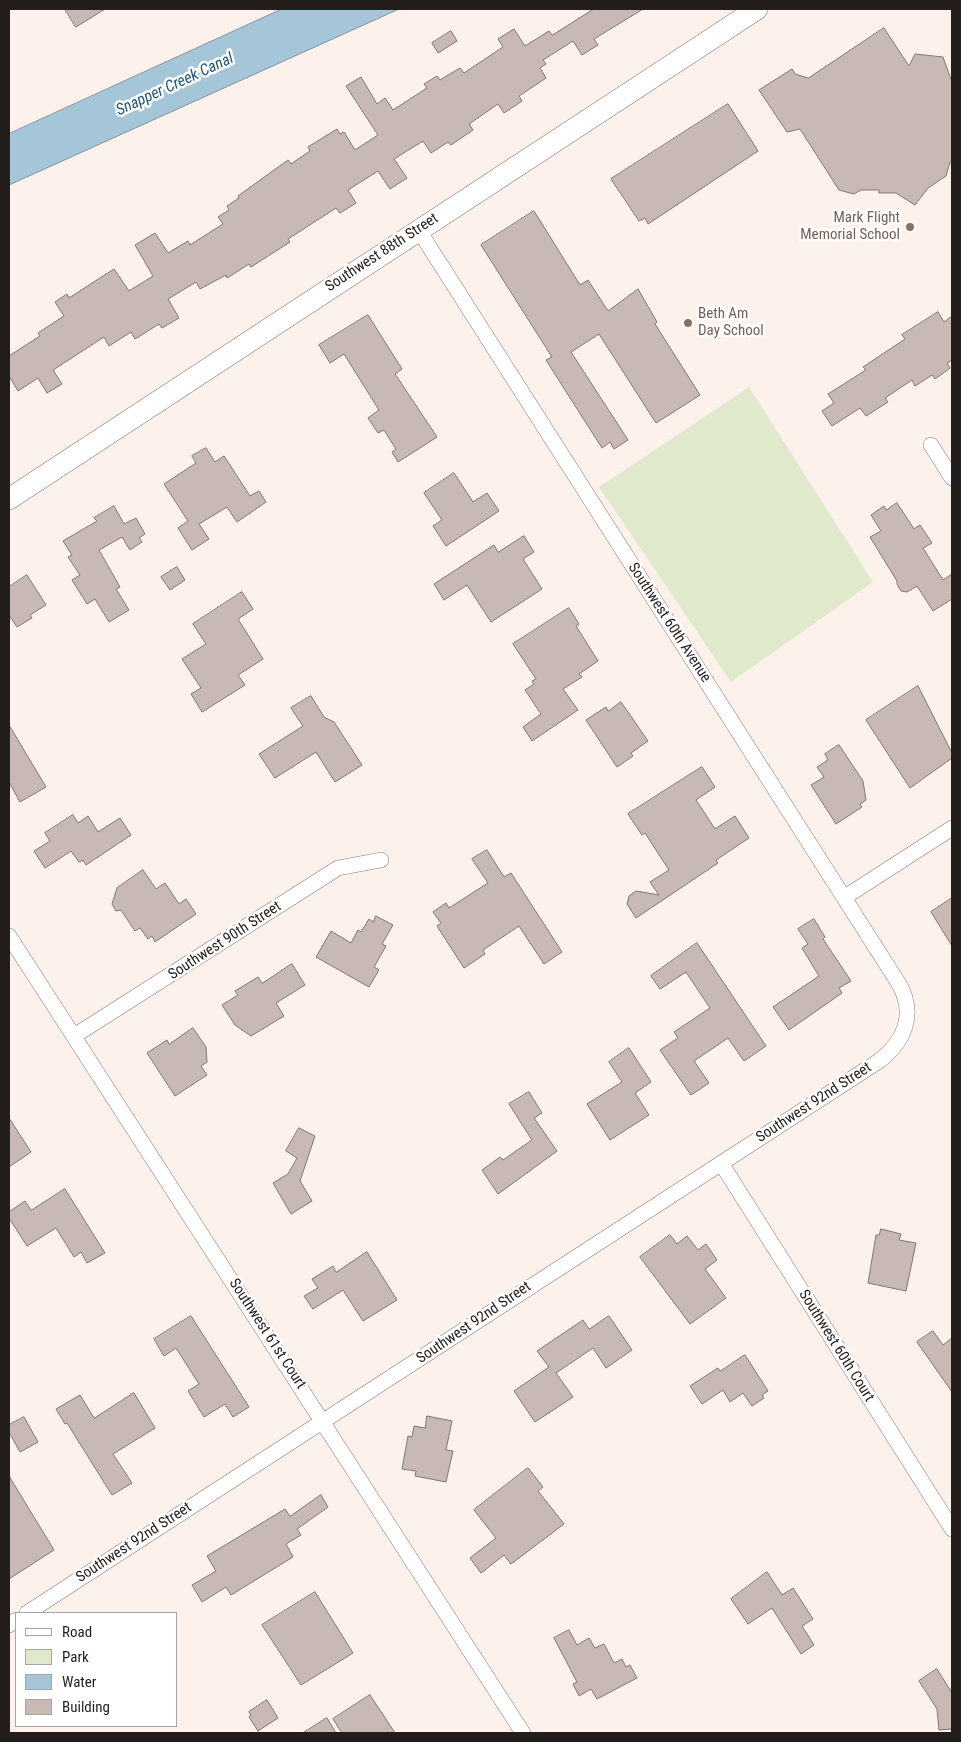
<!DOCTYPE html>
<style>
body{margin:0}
#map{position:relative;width:961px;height:1742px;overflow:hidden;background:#fdf1ec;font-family:"Roboto Condensed",sans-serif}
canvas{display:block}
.frame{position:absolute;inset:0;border:10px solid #231e1c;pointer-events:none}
.legend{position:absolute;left:15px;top:1612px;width:162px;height:115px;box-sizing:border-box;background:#fff;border:1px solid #a7a5a4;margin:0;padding:6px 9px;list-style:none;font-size:15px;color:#231e1c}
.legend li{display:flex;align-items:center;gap:10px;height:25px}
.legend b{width:25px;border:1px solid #a7a5a4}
</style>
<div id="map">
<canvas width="961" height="1742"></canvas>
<div class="frame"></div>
<ul class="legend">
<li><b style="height:6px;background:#fff"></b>Road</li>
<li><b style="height:14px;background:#e0e9cb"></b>Park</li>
<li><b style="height:14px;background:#a5c5d8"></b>Water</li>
<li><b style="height:14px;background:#c8b9b4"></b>Building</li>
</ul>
</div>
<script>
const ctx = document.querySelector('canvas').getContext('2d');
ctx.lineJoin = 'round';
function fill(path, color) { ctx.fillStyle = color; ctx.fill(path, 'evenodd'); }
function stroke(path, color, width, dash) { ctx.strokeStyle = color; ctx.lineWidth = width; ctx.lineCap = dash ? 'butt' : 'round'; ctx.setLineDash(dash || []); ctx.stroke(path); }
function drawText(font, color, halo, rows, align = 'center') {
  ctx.font = font + ' "Roboto Condensed",sans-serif'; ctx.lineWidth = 5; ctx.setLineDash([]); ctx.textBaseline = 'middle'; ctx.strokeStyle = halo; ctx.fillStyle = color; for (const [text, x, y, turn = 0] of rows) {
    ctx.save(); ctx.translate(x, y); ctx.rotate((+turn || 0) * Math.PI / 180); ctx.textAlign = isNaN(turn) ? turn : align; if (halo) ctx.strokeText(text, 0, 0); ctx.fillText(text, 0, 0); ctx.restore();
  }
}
const green = new Path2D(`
 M749,387l124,195 -142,100 -132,-195z`);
const water = new Path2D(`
 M282,9h117l-390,176v-51z`);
const building = new Path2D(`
 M65,9h40l-29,18z
 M594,9h49l-49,30 4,6 -16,10 -9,-14 -30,19 3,4 -6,4 6,10 -27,18 3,5 -18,12 -6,-9 -29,20 4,6 -22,15 -3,-3 -17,11 -8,-12 -29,18 13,19 -17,11 -12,-18 -30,19 8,13 -16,10 -4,-5 -48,31 2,3 -39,25 -2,-3 -22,14 -1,-3 -26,14 -4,-7 -28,17 11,19 -17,10 -3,-4 -24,15 -4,-7 -22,14 -5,-9 -51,33 9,14 -15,9 -9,-15 -20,13 -9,-15v-20l31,-20 -2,-3 26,-17 -9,-14 12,-8 2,4 45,-29 15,22 24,-15 -18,-31 20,-12 13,20 20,-12 2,4 33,-21 -5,-7 11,-7 -2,-4 12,-8 -1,-2 50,-36 3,4 19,-13 -2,-4 29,-18 3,5 4,-2 11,18 23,-15 -32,-49 15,-9 16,27 8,-6 8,12 34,-22 -3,-4 13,-8 3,4 20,-12 4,5 39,-26 -5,-8 16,-10 11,17 24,-15 3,4z
 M884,28l25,38 6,-12 28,3 9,25v80h-2l-4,14 -18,12 -13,17 -19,-12h-17v-3h-18l-7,4 -15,-4 -39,-61 -13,3 -28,-42 33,-21 3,5 13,4z
 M451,31l6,10 -19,12 -6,-10z
 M728,104l30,47 -110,73 -3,-6 -6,3 -28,-42z
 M534,211l46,74 8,-5 20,31 30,-22 19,33 -2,2 45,71 -44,28 -57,-89 -28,18 57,88 -14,9 -4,-7 -8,6 -56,-88 6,-3 -71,-112z
 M938,312l6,10 8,-6v44l-5,3 3,5 -15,11 -3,-4 -17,11 -3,-6 -27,18 3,4 -22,14 -6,-8 -28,18 -10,-15 12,-8 -6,-9 38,-24 -3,-3 42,-28 -3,-4z
 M368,315l34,54 -7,5 42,63 -39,25 -6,-10 4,-3 -12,-19 -6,3 -10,-15 11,-8 -35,-56 -14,9 -11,-18z
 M206,448l9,14 9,-6 26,40 9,-5 7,11 -29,20 -10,-15 -28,17 10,15 -17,11 -14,-22 10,-7 -24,-37 32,-21 -4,-7z
 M454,473l19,29 14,-9 12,18 -53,35 -13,-20 9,-6 -18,-27z
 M897,503l17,26 6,-4 12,18 -9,5 20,32 9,-6v25l-19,12 -16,-25 -10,6 -6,-1 -4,-7v-3l-27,-44 11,-6 -10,-16 13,-9 2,4z
 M114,506l10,18 12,-6 9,16 -6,4 3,4 -12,8 -8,-13 -23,13 21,37 -4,2 13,21 -20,12 -14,-23 -8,5 -15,-24 8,-5 -12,-18 4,-2 -9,-14 34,-20 -3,-3z
 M524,536l10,16 -11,7 19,30 -51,33 -24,-37 -23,15 -10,-16 60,-39 4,7z
 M177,567l8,13 -15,10 -9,-13z
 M27,575l19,30 -16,10 2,3 -15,9 -8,-12v-28z
 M242,592l11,17 -15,10 25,40 -25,16 7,10 -43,27 -11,-18 10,-6 -19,-29 24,-15 -13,-20z
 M569,608l10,16 -3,2 22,35 -19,13 3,3 -19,12 15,21 -46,31 -9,-14 18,-13 -16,-24 9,-6 -2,-3 4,-2 -23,-35z
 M918,686l34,67v5l-42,30 -44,-68z
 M311,696l13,21 10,5 28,43 -27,17 -19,-30 -41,26 -16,-24 44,-28 -12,-18z
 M621,702l27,39 -17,12 2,3 -16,11 -31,-47 20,-13 2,4z
 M9,725l37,62 -26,15 -11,-20z
 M839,745l24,36 3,19 -6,4 2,3 -26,17 -25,-39 13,-8 -7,-10 11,-7 -3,-6z
 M702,767l13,20 -19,13 19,29 20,-13 14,22 -33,22 2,3 -82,55 -9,-14 2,-8 7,-5 23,4 -9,-13 19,-12 -24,-37 -3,2 -14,-21z
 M73,815l5,8 10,-7 10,16 22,-14 11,17 -45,30 -3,-5 -4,2 -8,-11 -26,17 -11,-17 16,-10 -5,-8z
 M487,850l17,27 7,-4 51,79 -18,12 -25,-38 -36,24 2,4 -21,14 -27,-42 4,-3 -8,-11 13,-9 3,5 39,-25 -16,-24z
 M143,870l13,19 9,-6 14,21 7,-5 10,15 -41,28 -3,-6 -4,3 -8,-11 -5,3 -14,-21 -5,1 -4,-7 5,-16z
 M952,898v48l-21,-34z
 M376,916l17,9 -11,19 4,2 -12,21 5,3 -10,17 -53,-30 15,-26 20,12 7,-13 3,2 8,-13 4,3z
 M814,919l11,18 -2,2 28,42 -12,7 3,5 -53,37 -16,-23 46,-31 -17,-28 6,-4 -10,-15z
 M697,943l69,103 -22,15 -16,-23 -34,23 15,22 -18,12 -31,-45 18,-12 -4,-6 36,-24 -24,-36 -26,17 -9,-13z
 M292,964l13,21 -29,18 8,13 -33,20 -16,-11 -13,-20 16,-10 -3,-4 23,-14 4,6z
 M193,1028l13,19 1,15 -6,4 6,9 -32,21 -28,-43 20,-13 2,4z
 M629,1048l22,34 -16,11 14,22 -39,25 -23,-36 35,-22 -13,-20z
 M529,1092l13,21 -8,5 23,33 -59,43 -16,-24 18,-13 3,3 29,-20 -23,-36z
 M9,1118l22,34 -22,15z
 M299,1128l16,8 -15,45 12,20 -21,13 -18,-31 15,-9 9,-16 -11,-7z
 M65,1189l40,64 -18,10 -6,-11 -7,5 -18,-29 -29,18 -18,-28v-6l16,-11 6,9z
 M881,1229l20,5 -2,6 17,3 -10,48 -38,-8 8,-48h3z
 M670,1235l7,9 10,-8 11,14 8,-6 11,16 -12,9 21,29 -36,26 -50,-67z
 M367,1252l30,48 -34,21 -20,-31 -30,19 -9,-13 14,-8 -6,-9 21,-13 3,6z
 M191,1316l58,91 -16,10 -8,-13 -21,13 -16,-26 11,-7 -23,-36 -12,8 -10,-17z
 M609,1316l23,34 -26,18 -13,-20 -37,25 17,24 -38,25 -21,-31 35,-24 -12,-16 46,-31 6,9z
 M933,1331l10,14 9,-7v54l-35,-50z
 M745,1355l23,36 -6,4 2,3 -12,8 -9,-13 -13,9 -7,-12 -21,14 -12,-18 28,-18 2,3z
 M134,1393l21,35 -42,26 19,29 -20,12 -45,-72 -2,1 -9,-15 24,-14 14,23z
 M427,1416l25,5 -6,29 7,1 -7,31 -31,-6 1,-5 -14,-2 6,-33 4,1 2,-11 11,2z
 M24,1417l14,25 -18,10 -11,-20v-7z
 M528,1468l15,19 -5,4 26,33 -53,40 -7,-9 -23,18 -11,-15 26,-20 -22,-28z
 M9,1476l45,74 -45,29z
 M321,1495l7,12 -31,22 4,6 -15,9 7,13 -62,38 -5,-8 -24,15 -10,-17 24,-14 -9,-15 78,-47 5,7z
 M767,1572l15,23 11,-7 20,31 -11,7 12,19 -13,9 -29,-46 -24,16 -17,-25z
 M315,1592l38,61 -52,32 -39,-60z
 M569,1630l8,15 12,-7 6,10 9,-4 10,19 8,-4 4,8 4,-2 7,13 -40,21 -6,-10 -12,7 -6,-12 4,-2 -23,-44z
 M937,1669l15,24v36l-13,1 -2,-21 -18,-28z
 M370,1695l25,38h-53l-9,-14z
 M267,1700l11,18 -20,13 -9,-14 2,-2 -2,-3z
 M327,1718l9,15h-33z`);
const street = new Path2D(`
 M931,445l21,33
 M845,897l107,-69
 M9,936l514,797
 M74,1036l264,-168 43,-8
 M721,1163l231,366
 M27,1613l852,-552c26,-20 37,-47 20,-77l-481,-755
 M9,1625l7,-5`);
const secondary = new Path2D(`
 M9,499l748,-490`);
const markers = [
 [910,227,5,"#8d6e63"],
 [688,323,5,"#8d6e63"]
];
const educationNames = [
 ["Mark Flight",900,218],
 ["Memorial School",900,235],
 ["Beth Am",698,314,"left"],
 ["Day School",698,331,"left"]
];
const streetNames = [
 ["Southwest 88th Street",382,253,-33],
 ["Southwest 60th Avenue",669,623,57],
 ["Southwest 90th Street",225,941,-33],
 ["Southwest 92nd Street",814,1103,-33],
 ["Southwest 92nd Street",474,1323,-34],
 ["Southwest 61st Court",267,1334,57],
 ["Southwest 60th Court",836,1346,58],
 ["Southwest 92nd Street",134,1543,-33]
];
const waterNames = [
 ["Snapper Creek Canal",175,85,-25]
];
fill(green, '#e0e9cb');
fill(water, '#a5c5d8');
stroke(water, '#7e93a0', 1);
fill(building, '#c8b9b4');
stroke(building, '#837671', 1);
stroke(street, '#897b76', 16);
stroke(secondary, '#897b76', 22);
stroke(street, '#fff', 15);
stroke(secondary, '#fff', 21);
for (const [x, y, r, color] of markers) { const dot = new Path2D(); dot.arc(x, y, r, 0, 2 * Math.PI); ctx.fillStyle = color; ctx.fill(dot); stroke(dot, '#fff', 2); }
drawText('15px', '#785e54', '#fff', educationNames, 'right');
drawText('15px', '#231e1c', '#fff', streetNames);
drawText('italic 16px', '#215874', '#fff', waterNames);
</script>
